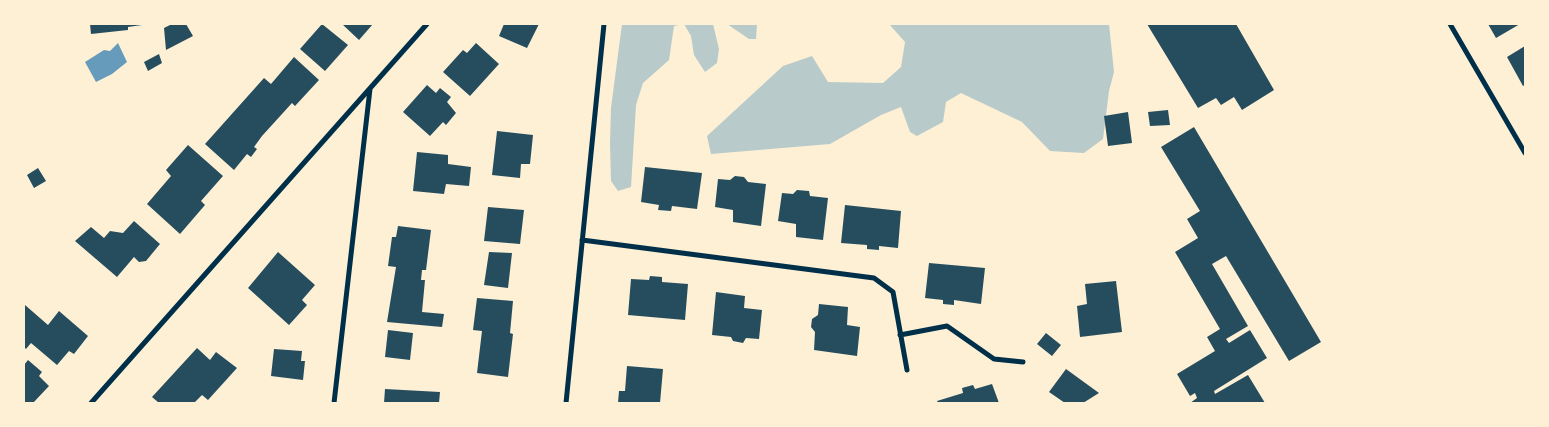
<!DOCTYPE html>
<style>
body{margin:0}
#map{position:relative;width:1549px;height:427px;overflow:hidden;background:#fdf0d5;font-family:"PT Sans",sans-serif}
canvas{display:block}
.frame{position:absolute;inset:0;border:25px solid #fdf0d5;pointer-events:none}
</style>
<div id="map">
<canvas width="1549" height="427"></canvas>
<div class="frame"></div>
</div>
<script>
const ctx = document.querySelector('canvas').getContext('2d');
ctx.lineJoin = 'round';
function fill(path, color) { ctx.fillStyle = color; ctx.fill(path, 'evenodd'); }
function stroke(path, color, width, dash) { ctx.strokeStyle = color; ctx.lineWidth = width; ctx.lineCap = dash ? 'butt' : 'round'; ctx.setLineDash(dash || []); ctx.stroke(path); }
const green = new Path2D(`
 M622,24h62l-10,2 -5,34 -26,23 -7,22 -5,82 -13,4 -7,-10 -1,-38 1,-35z
 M684,24h29l6,25 -2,14 -12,9 -11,-17 -3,-19z
 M727,24h30l-1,15h-7z
 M889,24h220l5,48 -5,19 -6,48 -19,14 -34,-2 -28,-29 -61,-29 -15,9 -3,20 -26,14 -7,-4 -9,-25 -20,8 -51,29 -119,10 -4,-18 76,-70 29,-10 16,26 55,1 18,-16 4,-25z`);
const water = new Path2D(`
 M118,43l9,19 -15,12 -16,8 -11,-20 19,-12 6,1z`);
const building = new Path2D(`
 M90,24h52v1l-14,2v3l-37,4z
 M172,24h14l7,12 -27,14 -2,-22z
 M322,24l26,21 -23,26 -25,-22z
 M342,24h31l-14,16z
 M504,24h35l-12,24 -28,-12z
 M1147,24h89l38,66 -32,20 -8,-13 -13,8 -5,-7 -18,10z
 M1488,24h32l-24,14z
 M476,43l23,21 -29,32 -27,-24 20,-22 4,3z
 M1525,46v39l-2,1 -16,-29z
 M159,54l3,9 -14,8 -4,-9z
 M294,57l25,23 -24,26 -3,-3 -30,33 -8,11 3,2 -6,8 -4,-3 -13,16 -29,-26 59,-66 7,6z
 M427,85l9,8 4,-5 11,9 -4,5 9,11 -10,12 -3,-3 -13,14 -27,-24z
 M1168,110l2,15 -20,1 -2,-14z
 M1128,112l4,31 -24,3 -4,-30z
 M1194,127l127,215 -32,19 -63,-105 -14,8 36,62 -22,13 3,4 21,-13 17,28 -53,33 1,3 33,-19 17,28h-75l7,-5 -2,-5 -5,3 -13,-22 38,-23 -8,-14 13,-8 -45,-77 23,-14 -11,-19 13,-8 -39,-64z
 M497,131l36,4 -3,29h-9l-1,14 -28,-3z
 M188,145l35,31 -22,25 4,4 -25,29 -33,-30 24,-28 -5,-6z
 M417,152l31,3v9l23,3 -2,19 -23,-2 -2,10 -31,-3z
 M645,167l57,6 -5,36 -25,-3 -1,5 -13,-1 1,-5 -18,-3z
 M38,168l8,13 -12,7 -7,-13z
 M735,176l9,1 4,5 18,2 -5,42 -28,-4v-12l-18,-3 3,-28 12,1z
 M797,190l12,1 1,5 18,2 -5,42 -27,-3v-13l-18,-3 4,-28 11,1z
 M845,205l56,6 -3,37 -19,-2v4l-12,-1v-4l-26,-2z
 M488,207l36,3 -4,34 -36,-3z
 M134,221l26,23 -14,17 -7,1 -5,-5 -17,20 -42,-36 16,-14 13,11 6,-7 13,2z
 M398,226l33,4 -5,40h-4l-1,10h4l-3,32 22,2 -2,13 -55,-5 9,-55 -8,-1 4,-29h4z
 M278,252l37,33 -13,15 5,5 -18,20 -41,-37z
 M489,252l23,1 -4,35 -24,-3z
 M929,263l56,5 -4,36 -27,-4v5l-11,-1v-4l-18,-2z
 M650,276l12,1v5l26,2 -3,36 -57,-5 3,-36 18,1z
 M1116,281l6,51 -42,5 -3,-31 10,-2 -2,-20z
 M716,292l29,4 -1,12 18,2 -3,29 -13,-1 -3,5 -10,-2 -2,-4 -19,-2z
 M477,298l36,3 -3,32 3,1 -5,43 -31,-4 5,-42 -9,-1z
 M819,304l29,3 -1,18 13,2 -3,29 -43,-6 1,-18 -4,-5 1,-8 6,-4z
 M25,305l23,20 11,-14 29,25 -14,18 -5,-3 -12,14 -26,-22 -5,6 -2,-2z
 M388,330l25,3 -3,27 -25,-3z
 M1046,333l15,12 -9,11 -15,-12z
 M197,348l13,12 6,-8 21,16 -29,32 -6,-5 -8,8h-35l-7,-6z
 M274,349l28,2 -1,10h4l-2,19 -32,-4z
 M28,360l14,12 -3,4 10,10 -16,17h-9v-38z
 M627,366l36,3 -3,34h-42l1,-12h6z
 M1066,369l33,24 -16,10h-18l-16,-11z
 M992,384l7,19h-61l-1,-2 26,-8 -1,-5 11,-3 2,4z
 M385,389l55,3 -1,11h-55z`);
const minor = new Path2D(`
 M1450,24l75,129
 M582,240l292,38 19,14 14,78
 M900,335l47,-9 47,33 29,3
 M91,403l336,-379
 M334,403l36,-314
 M566,403l38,-379`);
fill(green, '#b9caca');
fill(water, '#669bbc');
fill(building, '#264d5e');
stroke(minor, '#003049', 5);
</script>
